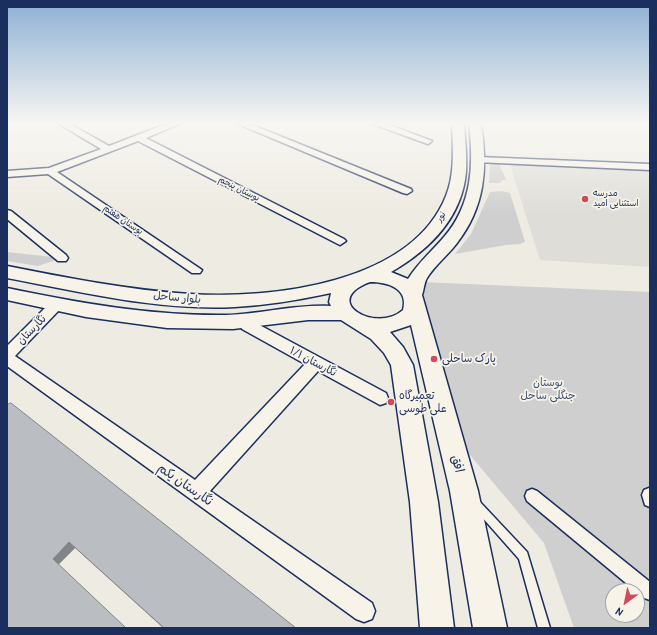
<!DOCTYPE html>
<meta charset="utf-8">
<style>
body{margin:0}
#map{position:relative;width:657px;height:635px;overflow:hidden;background:#eeebe2;font-family:"Patrick Hand",sans-serif}
canvas{display:block}
.frame{position:absolute;inset:0;border:8px solid #1b2f5e;pointer-events:none}
.north{position:absolute;left:605px;top:583px;width:40px;height:40px;box-sizing:border-box;background:#f7f3e8;border:1px solid #9fa5b1;border-radius:50%;rotate:213deg;font-size:11px;font-weight:700;line-height:16px;text-align:center;color:#1b2f5e}
.north::after{content:'';display:block;margin:auto;width:14px;height:18px;background:#d1495b;clip-path:polygon(50% 0,100% 100%,50% 72%,0 100%)}
</style>
<div id="map">
<canvas width="657" height="635"></canvas>
<div class="frame"></div>
<div class="north">N</div>
</div>
<script>
const ctx = document.querySelector('canvas').getContext('2d');
ctx.lineJoin = 'round';
function fill(path, color) { ctx.fillStyle = color; ctx.fill(path, 'evenodd'); }
function stroke(path, color, width, dash) { ctx.strokeStyle = color; ctx.lineWidth = width; ctx.lineCap = dash ? 'butt' : 'round'; ctx.setLineDash(dash || []); ctx.stroke(path); }
function drawText(font, color, halo, rows, align = 'center') {
  ctx.font = font + ' "Patrick Hand","Playpen Sans Arabic",sans-serif'; ctx.lineWidth = 3.5; ctx.setLineDash([]); ctx.textBaseline = 'middle'; ctx.strokeStyle = halo; ctx.fillStyle = color; for (const [text, x, y, turn = 0] of rows) {
    ctx.save(); ctx.translate(x, y); ctx.rotate((+turn || 0) * Math.PI / 180); ctx.textAlign = isNaN(turn) ? turn : align; if (halo) ctx.strokeText(text, 0, 0); ctx.fillText(text, 0, 0); ctx.restore();
  }
}
const built = new Path2D(`
 M510,165l140,5v97l-110,-7z`);
const green = new Path2D(`
 M490,162l9,1 7,17h-4l-2,3h-11z
 M502,191l8,2 15,49 -5,2 -14,1 -51,9 16,-20 19,-42z
 M7,252l55,6 -24,8 -31,-5z
 M421,282l229,10v336h-76l-30,-85 -90,-107zM613,591h24v24h-24z`);
const service = new Path2D(`
 M477,500l3,2 47,50 23,76h-12l-19,-69 -45,-51 -2,-3 2,-3z`);
const pedestrian = new Path2D(`
 M649,488l1,1v18l-5,-2 -3,-10 2,-5z
 M532,489l5,2 113,91v18l-6,-2 -117,-97 -2,-5 2,-5z`);
const minor = new Path2D(`
 M59,124h11l39,22 57,-22h13l-33,14 198,101 2,2 -6,4 -4,-2 -198,-102 -81,31 145,98 -2,3h-8l-144,-99 -41,3v-6l42,-3 52,-19z
 M238,124h12l161,65 1,2 -5,3 -4,-1z
 M373,124h14l45,17 -4,3 -3,-1z
 M479,157l171,7v6l-174,-8 -2,-2z
 M7,210l4,1 55,44 2,3 -2,3h-8l-51,-42z
 M57,299l5,2 2,3 -2,3 -47,49 180,124 110,-116 -63,-35 -2,-4 2,-4 5,-1 5,1 134,72 2,5 -2,5 -6,2 -62,-34 -108,120 162,112 3,8 -3,8 -8,3 -8,-3 -349,-253v-20l45,-45z`);
const secondary = new Path2D(`
 M452,124h12c1,18 4,38 1,56 -7,42 -39,72 -74,92l17,7c10,-16 24,-28 36,-42 28,-32 30,-72 25,-113h12c7,44 4,83 -24,119 -9,12 -22,22 -30,35 -3,5 -3,12 -5,17l56,196 29,137h-34l-23,-137 -39,-166 -21,7 13,15 10,18 25,137 16,126h-34l-10,-126 -19,-137 -7,-12 -13,-14 -30,-19h-33l-75,9 -66,-1 -81,-11 -79,-17v-12c72,15 145,28 219,27 35,-1 70,-11 105,-9l-2,-4 2,-9c-32,7 -63,12 -96,14 -77,4 -153,-15 -228,-29v-12c61,12 121,24 183,28 81,5 221,-10 256,-98 9,-22 7,-48 6,-72zM370,282c17,0 39,6 33,28 -27,24 -84,-9 -33,-28z`);
const wall = new Path2D(`
 M7,405l289,223h-133l-88,-80 -16,16 -52,64z`);
const shadedWall = new Path2D(`
 M69,542l6,6 -16,16 -6,-5z`);
const building = new Path2D(`
 M11,403l285,225h-132l-95,-86 -16,17 73,69h-119v-223z`);
const markers = [
 [585,199,4,"#d1495b"],
 [434,359,4,"#d1495b"],
 [391,402,4,"#d1495b"]
];
const farStreetnames = [
 ["بوستان پنجم",239,189,27],
 ["نور",441,217,-57],
 ["بوستان هفتم",123,220,34]
];
const farPoinames = [
 ["مدرسه",593,194],
 ["استثنایی امید",593,204]
];
const streetNames = [
 ["بلوار ساحل",177,298,5],
 ["نگارستان",32,330,-46],
 ["نگارستان ۱/۱",313,362,28]
];
const poiNames = [
 ["پارک ساحلی",442,359],
 ["تعمیرگاه",399,396],
 ["علی طوسی",399,409]
];
const parkNames = [
 ["بوستان",548,383],
 ["جنگلی ساحل",548,396]
];
const nearStreetnames = [
 ["افق",457,464,76],
 ["نگارستان یکم",185,485,35]
];
fill(built, '#deddd8');
fill(green, '#cfcfcf');
stroke(service, '#1b2f5e', 3);
stroke(pedestrian, '#1b2f5e', 3);
stroke(minor, '#1b2f5e', 3);
stroke(secondary, '#1b2f5e', 3);
fill(service, '#f7f3e8');
fill(pedestrian, '#f7f3e8');
fill(minor, '#f7f3e8');
fill(secondary, '#f7f3e8');
fill(wall, '#a0a3a7');
fill(shadedWall, '#828488');
fill(building, '#babdc2');
stroke(building, '#828488', 1);
const sky = ctx.createLinearGradient(0, 0, 0, 213);
sky.addColorStop(0, '#8db0d4');
sky.addColorStop(0.58, '#f7f6f2');
sky.addColorStop(1, '#f7f6f200');
ctx.fillStyle = sky;
ctx.fillRect(0, 0, 657, 213);
for (const [x, y, r, color] of markers) { const dot = new Path2D(); dot.arc(x, y, r, 0, 2 * Math.PI); ctx.fillStyle = color; ctx.fill(dot); stroke(dot, '#f7f3e8', 1.5); }
drawText('9px', '#1b2f5e', '#f7f3e8', farStreetnames);
drawText('9px', '#1b2f5e', '#f7f3e8', farPoinames, 'left');
drawText('11px', '#1b2f5e', '#f7f3e8', streetNames);
drawText('11px', '#1b2f5e', '#f7f3e8', poiNames, 'left');
drawText('11px', '#3f4f75', '#f7f3e8', parkNames);
drawText('13px', '#1b2f5e', '#f7f3e8', nearStreetnames);
</script>
